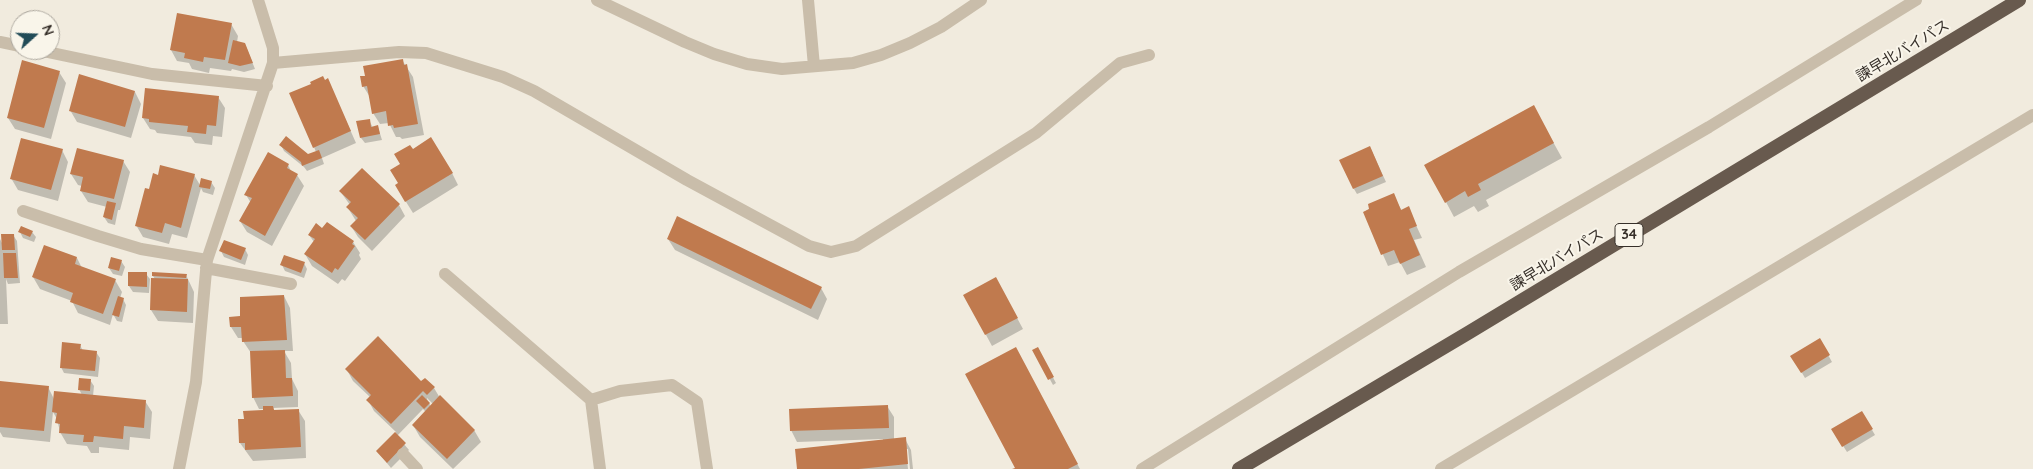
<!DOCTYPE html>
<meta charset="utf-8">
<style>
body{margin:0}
#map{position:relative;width:2033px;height:469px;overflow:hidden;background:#f1ebde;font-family:Quicksand,sans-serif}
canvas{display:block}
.north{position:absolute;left:10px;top:10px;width:50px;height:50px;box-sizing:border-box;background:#f9f5ea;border:1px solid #aba69d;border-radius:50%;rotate:70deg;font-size:14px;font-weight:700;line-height:20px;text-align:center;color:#37302a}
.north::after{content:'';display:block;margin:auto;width:18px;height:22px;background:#214b57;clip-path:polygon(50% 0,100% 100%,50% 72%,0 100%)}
</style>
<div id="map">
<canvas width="2033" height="469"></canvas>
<div class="north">N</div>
</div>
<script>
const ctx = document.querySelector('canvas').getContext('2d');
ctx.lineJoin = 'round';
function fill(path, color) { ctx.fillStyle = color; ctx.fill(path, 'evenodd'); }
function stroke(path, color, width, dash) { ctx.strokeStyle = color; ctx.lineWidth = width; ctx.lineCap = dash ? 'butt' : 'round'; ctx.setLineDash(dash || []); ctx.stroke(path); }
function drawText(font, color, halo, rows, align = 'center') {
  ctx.font = font + ' Quicksand,"Noto Sans JP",sans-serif'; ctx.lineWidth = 4; ctx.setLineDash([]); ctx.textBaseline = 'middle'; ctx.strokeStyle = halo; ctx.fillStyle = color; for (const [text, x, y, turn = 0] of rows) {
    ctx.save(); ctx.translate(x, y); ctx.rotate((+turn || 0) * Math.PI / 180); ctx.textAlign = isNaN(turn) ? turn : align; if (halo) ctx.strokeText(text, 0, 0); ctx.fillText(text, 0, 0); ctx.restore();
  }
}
const shadow = new Path2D(`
 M231,24l7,12 -1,6 8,2 10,25 -11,3 -12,-3 -1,2 -21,-3 -1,5 -17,-4 -3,-6 -12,-2 -6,-11z
 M402,60l11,17 11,58 -22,4 -2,-2h-4l-7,-14 -9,1 -7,-11 -3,-16 -7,-11 4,-9z
 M59,72l7,11 -15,56 -36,-10 -7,-11z
 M328,80l28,63 -34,15 2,6 -17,7 -3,-4 -20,-16 -3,-6 26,10 9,-3 -2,-5 -1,-62z
 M135,92l6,12 -10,34 -54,-16 -7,-12z
 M218,97l7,11 -3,29 -9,-1 -1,9 -17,-2 -4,-6 -34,-4 -2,-3 -5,-1 -7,-11z
 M369,120l4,8 5,-1 4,13 -17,3 -4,-5z
 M1542,122l20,36 -76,42 3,6 -11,6 -4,-6 -20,11 -8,-15z
 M1370,147l16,35 -29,12 -3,-5z
 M62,150l6,12 -10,39 -40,-11 -7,-12z
 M413,151l39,22 6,12 -45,28 -10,-16 -4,-13 2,-19z
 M123,161l7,11 -10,38h-2l-3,15 -7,-2 -4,-6 3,-10 -19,-5 -7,-11 1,-5 -4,-1 -7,-11z
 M288,165l4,8 5,2 7,11 -32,60 -25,-14 -7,-11 11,-18 -5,-8z
 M194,175l6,10 11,-3 4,6 -2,7 -10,-3 -2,-4 -14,50 -15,-4 -3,10 -26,-7 -7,-12 14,-35 8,-14z
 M340,191l59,14 6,11 -33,35 -14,-14 -7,-11 5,-5 -8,-13 2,-3z
 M1393,195l9,16 6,-3 14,30 -8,2 12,27 -19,8 -7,-13 -12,4 -24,-54z
 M323,230l30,12 7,11 -1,2 2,4 -16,22 -3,-2 -4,5 -26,-18 -7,-12 9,-12 -5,-7z
 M20,232h12l4,5 -2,5 -11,-4z
 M13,235l4,6 3,42 -12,1 -2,-5 2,45h-8v-85l3,6z
 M668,239l153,49 6,11 -9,21 -143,-70z
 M245,249l3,6 -3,10 -21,-8 -3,-6z
 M77,258l5,10 33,12 7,12 -2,6 3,1 3,6 -4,17 -5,-1 -4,-7 -3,11 -32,-12 -6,-12 -32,-12 -7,-12z
 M121,261l4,6 -3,9 -9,-2 -4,-6z
 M304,263l3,6 -3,9 -19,-7 -3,-6z
 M146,274l4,5 -1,14 -16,-1 -4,-6z
 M186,275l8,17 -1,31 -35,-2 -7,-11 4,-31 -2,-3z
 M1002,290l21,39 -31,17 -27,-50z
 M284,296l6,12 3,43h-9l7,12 1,16 6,12v16l-25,1 2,3 23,-1 7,11 1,37 -53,3 -13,-18 5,-23 19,-9v-2h-5l-6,-12 -2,-44 -8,-12v-3h-5l-7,-11 11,-9z
 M1820,340l12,22 -27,16 -13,-22z
 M80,345l3,6 13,1 4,6 -2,19 -34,-4 -3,-6z
 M1037,348l19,35 -3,2 -19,-35z
 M1024,364l56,105h-65z
 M347,370l74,13 4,-4 9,9 6,10 34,32 7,12 -28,27 -33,-32 -7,-12 13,-13 -3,-3 -26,27 12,14 -18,18 -14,-17 19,-19 -22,-21 -6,-11 2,-3 -17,-16zM427,398l6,6 -2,3 -4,-8z
 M90,380l4,6 -1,10 52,5 7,11 -2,27 -20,-2 -1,13 -30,-3v6h-8l-4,-7 -20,-2 -7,-12 -3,-13 -4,-7 -3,30 -47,-5 -3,-5v-49l48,4 6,12 28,-4 -3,-6z
 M887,406l7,11v23l11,-1 6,11 2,19h-3l-2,-20h-2l2,20h-109l84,-28v-2l-86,3 -6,-12z
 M1862,413l13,22 -28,17 -14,-22z`);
const building = new Path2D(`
 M177,13l55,10 -7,37 -21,-3 -1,5 -19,-4 1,-5 -15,-3z
 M233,40l12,3 8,20 -13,3 -12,-3z
 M403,59l1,6 3,-1 11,60 -24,4 -1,-3 -5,1 -2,-15 -14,3 -5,-28 -5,1 -2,-11h5l-2,-10z
 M22,60l38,11 -16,57 -37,-10z
 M79,74l56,17 -10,36 -56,-16z
 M323,76l2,4 3,-2 23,53 -38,17 -24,-55 22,-9 -1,-2z
 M145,88l74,8 -3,30 -9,-1 -1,9 -19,-2 1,-6 -39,-4v-3l-7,-1z
 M1534,105l20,38 -76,41 3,6 -13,7 -3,-6 -20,12 -21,-38z
 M370,119l1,8 7,-2 2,9 -20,4 -4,-17z
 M286,136l22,18 11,-4 3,8 -20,8 -1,-4 -22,-17z
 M431,137l22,36 -48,29 -10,-17 3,-2 -8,-13 10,-6 -6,-10 16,-9 3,4z
 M21,138l42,11 -12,41 -41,-11z
 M1370,146l13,30 -30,13 -14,-29z
 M77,148l47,12 -10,39 -34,-8 3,-14 -13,-3z
 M268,152l21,12 -2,4 11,6 -33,62 -26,-15 13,-23 -8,-3z
 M160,165l35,9 -14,54 -16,-5 -3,10 -27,-7 10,-38 4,1 4,-16 5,2z
 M362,168l38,36 -35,36 -15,-14 8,-8 -12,-11 5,-5 -12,-11z
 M201,178l11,3 -2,8 -11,-2z
 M1394,193l7,17 8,-4 8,20 -8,3 11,26 -20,9 -6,-14 -13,5 -18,-43 6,-3 -1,-5z
 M107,201l9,2 -4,17 -9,-3z
 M677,216l145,71 -11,22 -144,-70z
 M327,222l27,19 -2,3 3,2 -17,24 -3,-2 -3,5 -28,-19 11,-15 -7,-4 8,-12 6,5z
 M21,226l12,5 -3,6 -12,-5z
 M1,234h13l1,16h-13z
 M224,240l22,8 -5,12 -22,-9z
 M44,245l33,12 -2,7 41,15 -13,35 -33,-12 3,-9 -41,-16z
 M3,253h13l2,25h-14z
 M284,255l21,7 -4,11 -21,-8z
 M111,257l11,3 -3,11 -11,-3z
 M128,272h19v15l-19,-1z
 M152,272l35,2 -1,4 -34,-2z
 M996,277l22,41 -33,17 -22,-40z
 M151,278l37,1 -1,33 -37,-2z
 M284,295l3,45 -45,2 -1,-15h-11l-1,-10 11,-1v-19z
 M118,296l6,2 -5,19 -7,-2z
 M378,336l43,45 4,-3 10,9 -8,8 -4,-4 -32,33 -25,-24 5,-5 -26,-26z
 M1820,338l10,17 -29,18 -11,-17z
 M62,342l19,2 -1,5 17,2 -2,20 -35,-3z
 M1016,347l62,117 -10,5h-56l3,-1 -50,-94z
 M1038,347l16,30 -6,3 -16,-30z
 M285,350l1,28h6l1,18 -41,2 -2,-47z
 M79,378l12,1 -1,12 -12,-1z
 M0,381l49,5 -5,45 -44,-4z
 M54,391l92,9 -2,28 -20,-2 -1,13 -29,-3 -1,6h-10l1,-7 -25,-2 1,-9 -5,-1 2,-10 -5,-1z
 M422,395l8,8 -6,6 -8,-8z
 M440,395l35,35 -28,29 -35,-34z
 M888,405l1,23 -99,3 -1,-22z
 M263,406h10l1,4 25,-1 2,38 -56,3v-7h-6l-1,-24h6l-1,-8 20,-1z
 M1862,411l11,18 -31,18 -11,-18z
 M395,432l11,11 -19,20 -11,-12z
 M906,437l2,27 -49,5h-62l-2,-20z`);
const minor = new Path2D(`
 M597,0l88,42 29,12 33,10 35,5 71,-6 28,-8 29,-12 31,-16 40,-27
 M808,0l6,66
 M0,42l20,4
 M38,50l114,24 115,12
 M273,63l126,-11 27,1 77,24 31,14 153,89 122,66 22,6 25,-6 180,-113 84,-70 29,-8
 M23,211l75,25 43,13 66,11
 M206,268l85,16
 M445,274l146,126 29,-9 52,-6 25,17 10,67
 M591,400l9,69
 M403,454l14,15
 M179,469l17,-87 11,-122 66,-197v-15l-15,-48
 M1142,469l317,-197 250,-145 207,-127
 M1441,469l592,-354`);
const trunk = new Path2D(`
 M1239,469l229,-136 551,-333`);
const shields = [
 [1629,235,28]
];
const shieldNames = [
 ["34",1629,235]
];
const streetNames = [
 ["諫早北バイパス",1903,51,-31],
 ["諫早北バイパス",1557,260,-31]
];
fill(shadow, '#0003');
fill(building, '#c07a4e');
stroke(minor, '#c9bdaa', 12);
stroke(trunk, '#685a4e', 14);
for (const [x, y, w] of shields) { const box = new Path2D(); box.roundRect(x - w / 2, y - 11.5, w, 23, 4); ctx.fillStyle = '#f9f5ea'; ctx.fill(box); stroke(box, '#37302a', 1); }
drawText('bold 14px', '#37302a', null, shieldNames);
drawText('15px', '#37302a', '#f9f5ea', streetNames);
</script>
